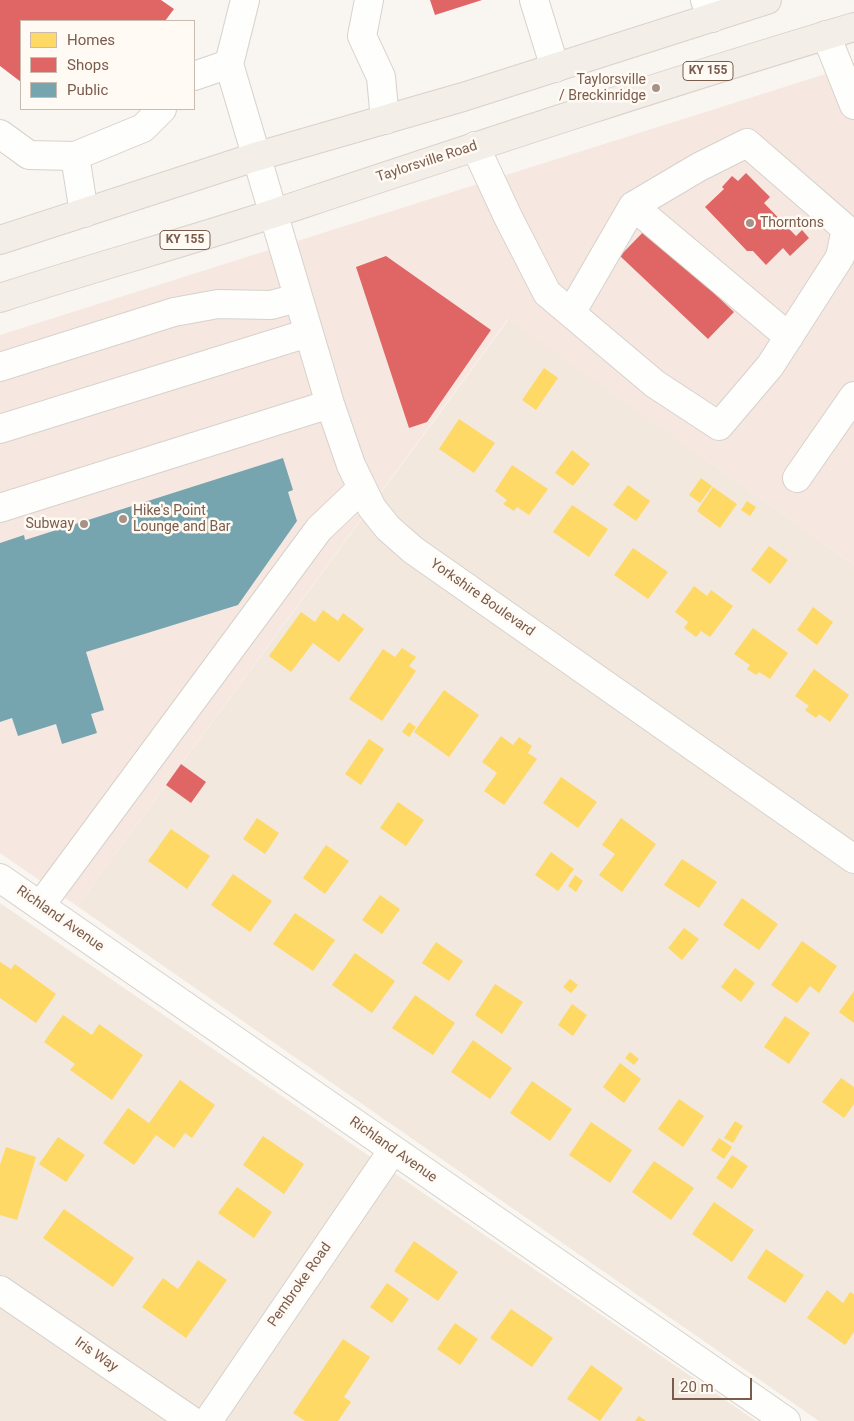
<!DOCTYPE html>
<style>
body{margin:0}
#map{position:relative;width:854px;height:1421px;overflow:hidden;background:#f9f5f0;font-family:Roboto,sans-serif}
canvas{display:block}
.legend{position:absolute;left:20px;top:20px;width:175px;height:90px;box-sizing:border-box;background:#fffaf3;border:1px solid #cabbb1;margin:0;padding:6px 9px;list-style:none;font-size:15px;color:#7a5c4d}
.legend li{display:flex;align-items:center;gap:10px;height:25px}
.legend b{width:25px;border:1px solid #cabbb1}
.scale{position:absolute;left:672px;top:1378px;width:80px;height:22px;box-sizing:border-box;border:2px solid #7a5c4d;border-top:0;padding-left:6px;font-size:15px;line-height:18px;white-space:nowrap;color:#7a5c4d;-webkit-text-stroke:4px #fffaf3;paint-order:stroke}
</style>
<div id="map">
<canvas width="854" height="1421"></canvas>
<ul class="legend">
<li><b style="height:14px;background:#ffd966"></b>Homes</li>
<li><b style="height:14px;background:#e06666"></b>Shops</li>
<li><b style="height:14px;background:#76a5af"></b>Public</li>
</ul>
<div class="scale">20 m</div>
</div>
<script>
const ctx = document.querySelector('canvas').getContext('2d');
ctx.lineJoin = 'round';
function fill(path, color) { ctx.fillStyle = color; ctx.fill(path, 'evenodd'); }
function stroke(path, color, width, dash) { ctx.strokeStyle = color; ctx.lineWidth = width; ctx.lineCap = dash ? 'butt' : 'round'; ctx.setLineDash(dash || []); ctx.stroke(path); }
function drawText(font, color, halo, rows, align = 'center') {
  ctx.font = font + ' Roboto,sans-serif'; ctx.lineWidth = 5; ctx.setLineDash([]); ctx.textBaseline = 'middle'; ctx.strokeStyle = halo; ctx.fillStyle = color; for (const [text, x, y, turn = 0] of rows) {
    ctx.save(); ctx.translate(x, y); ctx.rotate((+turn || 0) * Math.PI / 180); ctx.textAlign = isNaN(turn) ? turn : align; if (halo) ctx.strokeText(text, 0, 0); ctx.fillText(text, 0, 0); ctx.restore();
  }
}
const residential = new Path2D(`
 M509,319l345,246v856h-35l-742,-515z
 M0,903l756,518h-756z`);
const commercial = new Path2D(`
 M854,65v500l-346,-246 -431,587 -77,-53v-518z`);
const homes = new Path2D(`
 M544,368l14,10 -22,32 -14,-10z
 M459,419l36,24 -21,30 -35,-24z
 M572,450l18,14 -17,22 -18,-13z
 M512,465l36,24 -19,26 -12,-8 -3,4 -11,-7 4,-4 -12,-9z
 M701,478l11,8 -12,17 -11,-8z
 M628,485l22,16 -14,20 -23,-16z
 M713,487l24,17 -17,24 -23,-17z
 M747,501l9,6 -6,9 -9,-6z
 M572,505l36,24 -19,28 -36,-25z
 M769,546l19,14 -18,24 -19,-14z
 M633,548l35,24 -20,27 -34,-24z
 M694,586l13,10 4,-6 22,16 -23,31 -9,-6 -5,6 -12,-9 4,-6 -13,-10z
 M813,607l20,15 -16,23 -20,-15z
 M323,610l15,11 5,-8 21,16 -25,33 -26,-19 -22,29 -22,-16 32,-44 14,10z
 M753,628l35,25 -18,26 -11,-7 -3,3 -9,-6 3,-4 -16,-11z
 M402,648l14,9 -7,9 7,5 -34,50 -33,-22 34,-50 12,8z
 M814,669l35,26 -19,27 -11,-8 -3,4 -11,-8 4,-4 -14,-10z
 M444,690l35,25 -30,42 -35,-25z
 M409,722l7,5 -7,10 -7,-5z
 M501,736l12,9 6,-8 13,9 -4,7 9,6 -33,46 -20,-14 13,-18 -15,-11z
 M369,739l15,10 -23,36 -16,-11z
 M561,777l36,25 -19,26 -35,-25z
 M398,802l26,18 -18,26 -26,-18z
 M257,818l22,15 -14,21 -22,-15z
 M621,818l35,26 -34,48 -23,-17 16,-21 -13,-9z
 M171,829l39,27 -23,33 -39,-28z
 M326,845l23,16 -24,33 -22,-16z
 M551,852l23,17 -16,22 -23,-16z
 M682,859l35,23 -18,26 -35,-23z
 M233,874l39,27 -22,31 -39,-27z
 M575,875l8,6 -7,11 -8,-6z
 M380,895l20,14 -18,25 -20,-14z
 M742,898l36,26 -19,26 -36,-25z
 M295,913l40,27 -22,31 -40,-27z
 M684,928l15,11 -17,21 -14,-12z
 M802,941l35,25 -18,27 -9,-7 -13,17 -26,-18z
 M436,942l27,19 -14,20 -27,-18z
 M355,953l40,28 -23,32 -40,-28z
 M0,962l11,7 4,-5 41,30 -20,29 -36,-25z
 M735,968l20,15 -14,19 -20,-15z
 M570,979l8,6 -7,8 -8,-6z
 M495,984l28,18 -21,32 -27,-19z
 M854,991v32l-15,-11z
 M415,995l40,28 -22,32 -41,-27z
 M572,1004l15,11 -14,21 -15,-11z
 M63,1015l29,20 7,-11 44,31 -31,45 -42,-30 5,-6 -31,-22z
 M785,1016l25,17 -21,31 -25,-17z
 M473,1040l39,28 -22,31 -39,-27z
 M630,1052l9,7 -5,6 -9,-7z
 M620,1063l21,16 -17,24 -21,-16z
 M841,1078l13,9v17l-10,14 -22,-16z
 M180,1080l35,25 -23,33 -7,-5 -11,15 -18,-13 -22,30 -31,-22 25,-35 21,15z
 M532,1081l40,28 -22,32 -40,-28z
 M679,1099l25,17 -21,31 -25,-18z
 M735,1121l8,5 -10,17 -9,-5z
 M591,1122l41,28 -22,33 -41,-28z
 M263,1136l41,28 -20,30 -41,-29z
 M58,1137l27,18 -19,27 -27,-18z
 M719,1138l13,9 -8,12 -13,-9z
 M6,1147l30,10 -19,63 -17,-5v-50z
 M732,1155l16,11 -16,23 -16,-11z
 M654,1161l40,27 -23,32 -39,-28z
 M237,1187l35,25 -18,26 -36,-25z
 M714,1202l40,28 -22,32 -40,-28z
 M64,1209l70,49 -21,29 -70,-49z
 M414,1241l44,31 -20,29 -44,-30z
 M766,1249l38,26 -19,28 -38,-25z
 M198,1260l29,20 -41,58 -44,-31 21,-29 15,11z
 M387,1283l22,16 -17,24 -22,-16z
 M827,1290l16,13 7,-11 4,2v38l-9,13 -38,-27z
 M511,1309l42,29 -21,29 -42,-29z
 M455,1323l23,16 -18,26 -23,-16z
 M343,1339l27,18 -26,40 7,5 -13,19h-33l-12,-8z
 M591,1365l32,23 -23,33 -33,-22z
 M639,1416l7,5h-11z`);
const shops = new Path2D(`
 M0,0h161l13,9 -9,12h-144v61l-21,-16z
 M430,0h52l-47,15z
 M746,173l24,24 -6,6 32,33 6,-6 7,8 -19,18 -7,-8 -17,17 -13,-14h-6l-42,-44 19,-18 -2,-2 10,-11 6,5z
 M646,229l88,83 -26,27 -88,-83z
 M386,256l105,74 -64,92 -18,6 -53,-161z
 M181,764l25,18 -15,21 -25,-18z`);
const public = new Path2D(`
 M283,458l10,32 -5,2 9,29 -59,84 -152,47 18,58 -13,4 6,19 -35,11 -6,-20 -38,12 -6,-18 -12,4v-179l24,-8 1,5z`);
const minor = new Path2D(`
 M369,0l-7,36 19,41 4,43
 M534,0l21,68
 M705,0l7,18
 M826,35l28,70
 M229,64l101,340 21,61 21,43 16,20 25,22 441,309
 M194,76l35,-12 16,-64
 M0,134l29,21 46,1 68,-28 19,-19
 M475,146l33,71 39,76 108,91 64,42 51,-60 70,-109 6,-28 -99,-86 -48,24 -66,39 156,131
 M75,156l9,57
 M571,313l62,-107
 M0,367l174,-55 44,-8 53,1 26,-7
 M0,429l308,-96
 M797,478l57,-82
 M0,508l330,-104
 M0,878l786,543
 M40,906l279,-377 43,-41
 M0,1290l192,131
 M208,1421l185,-271`);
const major = new Path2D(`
 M0,240l255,-83 208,-60 304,-97
 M0,298c91,-30 184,-55 275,-85 193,-64 385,-128 579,-186`);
const markers = [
 [656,88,5,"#a69286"],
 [750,223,5,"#a69286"],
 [123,519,5,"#a69286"],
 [84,524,5,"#a69286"]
];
const shields = [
 [708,71,50],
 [185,240,50]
];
const shieldNames = [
 ["KY 155",708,71],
 ["KY 155",185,240]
];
const poiNames = [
 ["Taylorsville",646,80],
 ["/ Breckinridge",646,96],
 ["Thorntons",760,223,"left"],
 ["Hike's Point",133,511,"left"],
 ["Lounge and Bar",133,527,"left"],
 ["Subway",74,524]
];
const streetNames = [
 ["Taylorsville Road",427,162,-18],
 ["Yorkshire Boulevard",482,598,35],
 ["Richland Avenue",60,919,35],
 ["Richland Avenue",393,1150,35],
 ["Pembroke Road",300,1285,-55],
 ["Iris Way",96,1355,35]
];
fill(residential, '#f2e8de');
fill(commercial, '#f6e8e1');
fill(homes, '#ffd966');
fill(shops, '#e06666');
fill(public, '#76a5af');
stroke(minor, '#d7d1cb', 30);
stroke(major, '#dad1cc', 30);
stroke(minor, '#fefefd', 28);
stroke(major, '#f3eee8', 28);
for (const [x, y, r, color] of markers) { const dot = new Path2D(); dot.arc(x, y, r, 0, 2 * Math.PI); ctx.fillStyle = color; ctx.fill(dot); stroke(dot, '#fffaf3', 2); }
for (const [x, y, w] of shields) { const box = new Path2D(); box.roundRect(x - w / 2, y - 9.5, w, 19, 4); ctx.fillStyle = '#fffaf3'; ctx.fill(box); stroke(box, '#7a5c4d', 1); }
drawText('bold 12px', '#7a5c4d', null, shieldNames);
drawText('14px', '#7a5c4d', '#fffaf3', poiNames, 'right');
drawText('14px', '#7a5c4d', '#fffaf3', streetNames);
</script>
